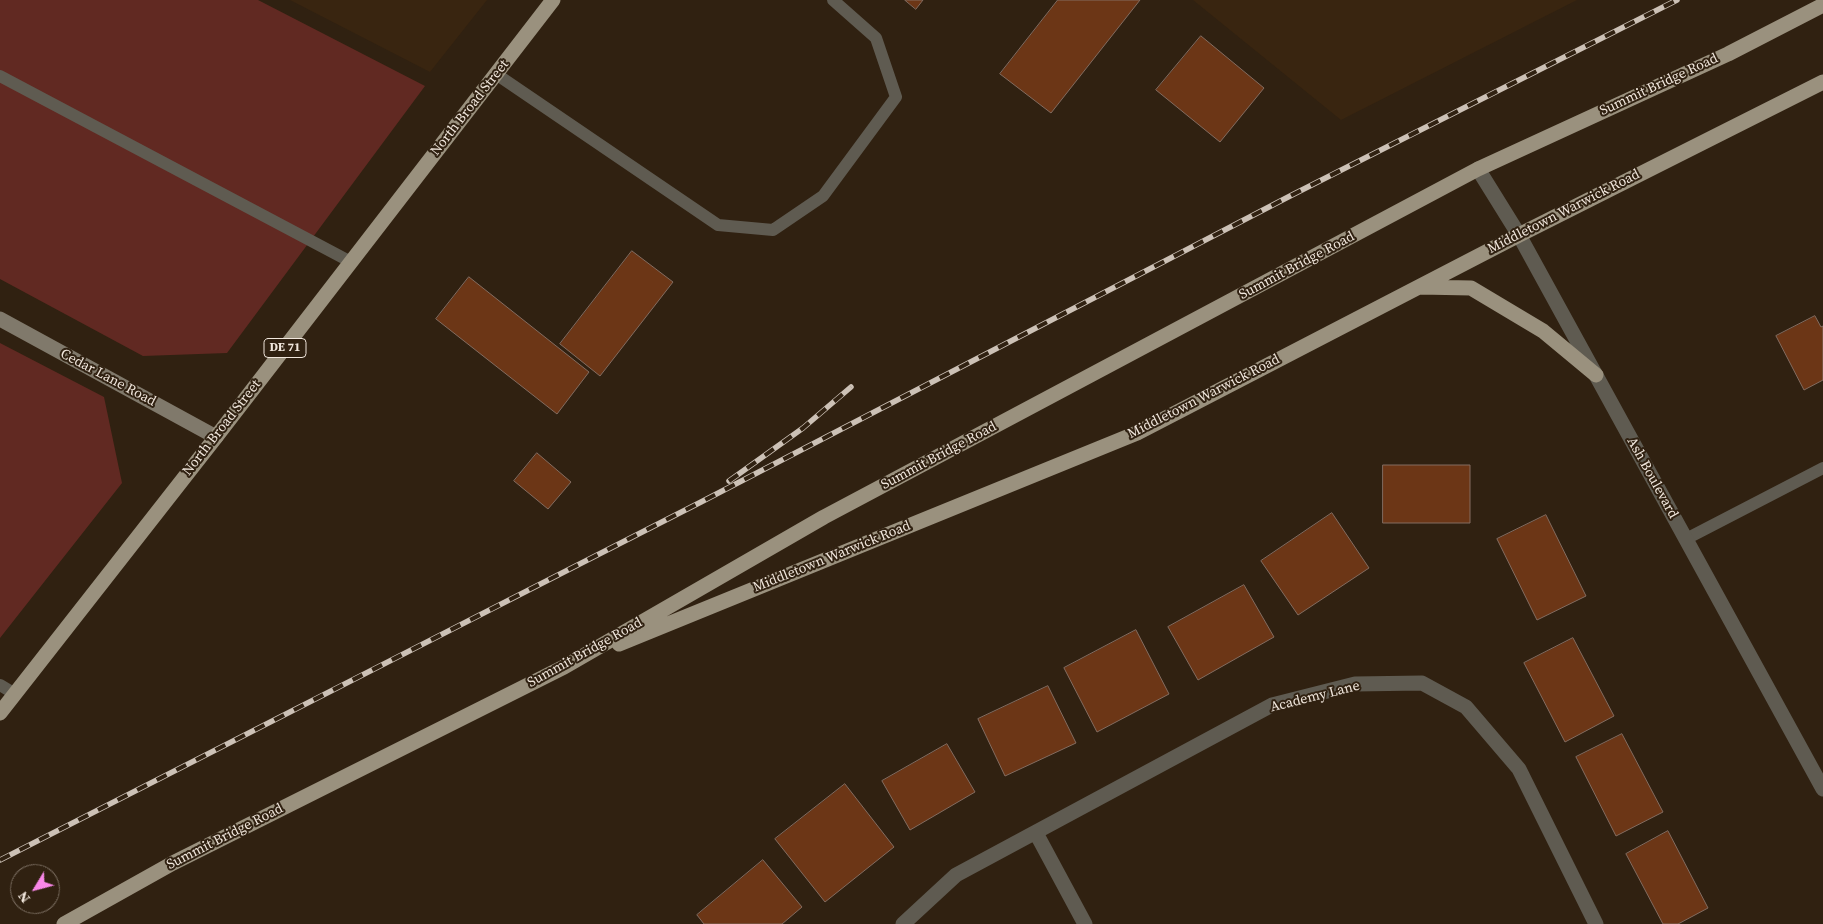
<!DOCTYPE html>
<style>
body{margin:0}
#map{position:relative;width:1823px;height:924px;overflow:hidden;background:#302111;font-family:"Source Serif 4",serif}
canvas{display:block}
.north{position:absolute;left:10px;top:864px;width:50px;height:50px;box-sizing:border-box;background:#302111;border:1px solid #7d7063;border-radius:50%;rotate:233deg;font-size:14px;font-weight:700;line-height:20px;text-align:center;color:#f1e7dd}
.north::after{content:'';display:block;margin:auto;width:18px;height:22px;background:#f987e8;clip-path:polygon(50% 0,100% 100%,50% 72%,0 100%)}
</style>
<div id="map">
<canvas width="1823" height="924"></canvas>
<div class="north">N</div>
</div>
<script>
const ctx = document.querySelector('canvas').getContext('2d');
ctx.lineJoin = 'round';
function fill(path, color) { ctx.fillStyle = color; ctx.fill(path, 'evenodd'); }
function stroke(path, color, width, dash) { ctx.strokeStyle = color; ctx.lineWidth = width; ctx.lineCap = dash ? 'butt' : 'round'; ctx.setLineDash(dash || []); ctx.stroke(path); }
function drawText(font, color, halo, rows, align = 'center') {
  ctx.font = font + ' "Source Serif 4",serif'; ctx.lineWidth = 4; ctx.setLineDash([]); ctx.textBaseline = 'middle'; ctx.strokeStyle = halo; ctx.fillStyle = color; for (const [text, x, y, turn = 0] of rows) {
    ctx.save(); ctx.translate(x, y); ctx.rotate((+turn || 0) * Math.PI / 180); ctx.textAlign = isNaN(turn) ? turn : align; if (halo) ctx.strokeText(text, 0, 0); ctx.fillText(text, 0, 0); ctx.restore();
  }
}
const built = new Path2D(`
 M290,0h197l-57,72z
 M1193,0h384l-236,120z`);
const green = new Path2D(`
 M0,0h258l167,86 -198,267 -84,3 -143,-77z
 M0,343l104,54 18,86 -122,155z`);
const building = new Path2D(`
 M905,0h18l-7,9z
 M1058,0h82l-89,113 -51,-39z
 M1201,36l63,52 -44,54 -64,-52z
 M632,251l41,31 -73,94 -40,-32z
 M469,277l120,95 -32,42 -121,-95z
 M1815,316l6,11 2,-1v54l-19,10 -28,-54z
 M537,453l34,29 -23,27 -34,-28z
 M1383,465h87v58h-87z
 M1332,513l37,55 -71,47 -37,-54z
 M1546,515l40,81 -49,24 -40,-81z
 M1244,585l30,52 -76,43 -30,-53z
 M1136,630l33,64 -72,38 -33,-64z
 M1573,638l41,78 -49,26 -41,-79z
 M1048,686l28,57 -71,33 -27,-57z
 M1622,734l41,78 -47,24 -40,-79z
 M947,744l28,48 -65,38 -28,-49z
 M845,784l49,63 -69,55 -50,-63z
 M1668,831l40,77 -30,16h-15l-37,-70z
 M763,860l39,47 -20,17h-78l-7,-9z`);
const lane = new Path2D(`
 M496,74l222,151 55,5 50,-34 73,-99 -20,-59 -43,-38
 M0,76l351,186
 M1686,539l137,-71
 M0,685l15,9`);
const street = new Path2D(`
 M1478,169l41,66 304,554
 M1036,833l49,91
 M903,924l53,-49 316,-170 83,-21 67,-1 44,24 53,62 77,155`);
const secondary = new Path2D(`
 M0,319l216,118`);
const primary = new Path2D(`
 M1420,287l51,1 72,43 53,44
 M619,644l518,-211 382,-198 304,-153
 M0,713l216,-276 337,-437
 M64,924l109,-61 391,-196 260,-150 654,-348 250,-115 95,-49`);
const rail = new Path2D(`
 M729,481l74,-53 48,-41
 M0,860l701,-358 591,-307 385,-195`);
const shields = [
 [285,348,42]
];
const shieldNames = [
 ["DE 71",285,348]
];
const streetNames = [
 ["Summit Bridge Road",1659,85,-25],
 ["North Broad Street",470,108,-52],
 ["Middletown Warwick Road",1564,212,-27],
 ["Summit Bridge Road",1297,266,-28],
 ["Cedar Lane Road",108,378,28],
 ["Middletown Warwick Road",1204,397,-27],
 ["North Broad Street",222,428,-52],
 ["Summit Bridge Road",939,456,-28],
 ["Ash Boulevard",1652,478,61],
 ["Middletown Warwick Road",832,557,-22],
 ["Summit Bridge Road",585,653,-29],
 ["Academy Lane",1315,697,-14],
 ["Summit Bridge Road",225,837,-27]
];
fill(built, '#392510');
fill(green, '#612922');
fill(building, '#6c3616');
stroke(building, '#836c60', 1);
stroke(lane, '#5f5b51', 12);
stroke(street, '#5f5b51', 15);
stroke(secondary, '#80796b', 15);
stroke(primary, '#9a917e', 15);
stroke(rail, '#ccc1b6', 5.5);
stroke(rail, '#302111', 4, [11]);
for (const [x, y, w] of shields) { const box = new Path2D(); box.roundRect(x - w / 2, y - 9.5, w, 19, 4); ctx.fillStyle = '#302111'; ctx.fill(box); stroke(box, '#f1e7dd', 1); }
drawText('bold 12px', '#f1e7dd', null, shieldNames);
drawText('14px', '#f1e7dd', '#302111', streetNames);
</script>
